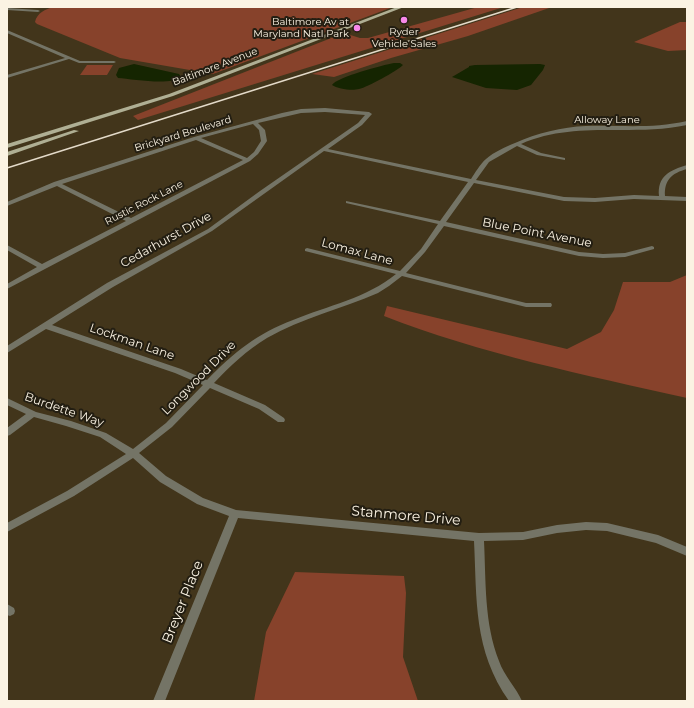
<!DOCTYPE html>
<style>
body{margin:0}
#map{position:relative;width:694px;height:708px;overflow:hidden;background:#42351b;font-family:Montserrat,sans-serif}
canvas{display:block}
.frame{position:absolute;inset:0;border:8px solid #fbf3e3;pointer-events:none}
</style>
<div id="map">
<canvas width="694" height="708"></canvas>
<div class="frame"></div>
</div>
<script>
const ctx = document.querySelector('canvas').getContext('2d');
ctx.lineJoin = 'round';
function fill(path, color) { ctx.fillStyle = color; ctx.fill(path, 'evenodd'); }
function stroke(path, color, width, dash) { ctx.strokeStyle = color; ctx.lineWidth = width; ctx.lineCap = dash ? 'butt' : 'round'; ctx.setLineDash(dash || []); ctx.stroke(path); }
function drawText(font, color, halo, rows, align = 'center') {
  ctx.font = font + ' Montserrat,sans-serif'; ctx.lineWidth = 4; ctx.setLineDash([]); ctx.textBaseline = 'middle'; ctx.strokeStyle = halo; ctx.fillStyle = color; for (const [text, x, y, turn = 0] of rows) {
    ctx.save(); ctx.translate(x, y); ctx.rotate((+turn || 0) * Math.PI / 180); ctx.textAlign = isNaN(turn) ? turn : align; if (halo) ctx.strokeText(text, 0, 0); ctx.fillText(text, 0, 0); ctx.restore();
  }
}
const green = new Path2D(`
 M54,7h339l-180,67 -93,-16 -83,-34 -2,-2c2,-9 10,-13 19,-15z
 M478,7h26l-366,113 -5,-4 211,-83 16,5h8z
 M523,7h29l-84,29 -77,22 -57,19 -22,-3z
 M680,22h7v28l-19,1 -34,-9z
 M87,65h26l-6,10h-27z
 M687,275v123c-102,-23 -206,-44 -303,-82l3,-10 180,43 34,-17 13,-22 9,-28h47z
 M295,572l109,4 2,17 -3,64 15,44h-164l12,-69z`);
const water = new Path2D(`
 M394,63h6l3,2c-6,6 -35,22 -44,24 -7,2 -21,0 -27,-4 5,-8 51,-20 62,-22z
 M134,64l45,10 2,3c-10,9 -49,2 -63,1l-2,-3 3,-7z
 M540,64l5,1 -2,5 -12,15 -14,5 -31,-2 -34,-11 17,-10v-1l6,-1z`);
const minor = new Path2D(`
 M7,8l31,2 2,1 -2,1 -31,-2z
 M7,30l73,31h34l2,1 -2,1h-35l-10,-4 -62,19v-3l58,-17 -58,-25z
 M325,108l44,4 3,2 -10,11 -34,24 143,30c4,-6 9,-15 15,-20 8,-7 19,-12 29,-16 22,-10 47,-16 71,-17 36,-1 66,3 101,-5v4c-55,12 -113,-5 -166,19l20,9 24,5v2l-28,-5 -20,-9 -28,16 -13,18 88,17 31,1 39,-3 25,1c-2,-20 11,-26 28,-31v4c-15,4 -23,11 -22,27l22,1v4l-53,-2 -39,3 -31,-1 -90,-18 -28,39 133,30 24,2 22,-1 27,-7 2,1v2l-29,8 -22,1 -24,-2 -135,-30 -19,26 -19,21 120,30h25l1,2 -1,2h-25l-124,-31 -13,10 -11,7c-37,16 -76,25 -111,45 -20,12 -37,28 -53,45l51,22 19,13 1,2 -1,2h-6l-19,-13 -49,-21 -38,39 -33,26 27,23 37,22 33,12 243,23 44,-1 34,-7 29,-3 21,1 51,12 29,12v9l-31,-13 -49,-12 -21,-1 -29,3 -34,7 -39,1c2,40 0,82 15,120 5,15 17,26 23,40h-13c-36,-51 -32,-101 -35,-160l-236,-23 -73,183h-12l76,-185 -32,-12 -37,-22 -27,-24 -59,38 -67,36v-9l60,-32 59,-37 -26,-17 -34,-11 -32,-9 -24,18 -3,1v-8l19,-14 -19,-9v-7l29,14 35,9 35,12 27,16 33,-26 37,-38 -28,-12 -129,-44 -39,24v-7l100,-63 101,-54 52,-38 98,-68 7,-8 -40,-3 -24,1 -43,10 7,7 2,11 -9,13 -8,7 -243,128v-5l30,-17 -30,-17v-5l35,19 84,-43 -69,-35 -50,20v-4l47,-20 140,-45 88,-24 19,-4zM253,124l6,6 2,11 -7,11 -7,6 -46,-20zM196,140l47,20 -112,58 -69,-34zM324,151l144,31 -28,39 -94,-20v2l92,21 -17,25 -21,22 -93,-23 -2,1v2l91,23c-29,24 -69,32 -103,46 -35,13 -60,33 -86,60l-26,-11 -129,-44 61,-38 99,-56z
 M7,604l7,4 1,3 -1,3 -4,2 -3,-1z`);
const primary = new Path2D(`
 M397,7h7l-231,89 -166,52v-4l162,-50z
 M74,130l5,1 -72,25v-4z`);
const rail = new Path2D(`
 M7,168l510,-161`);
const markers = [
 [404,20,4,"#f888ea"],
 [357,28,4,"#f888ea"]
];
const farPoinames = [
 ["Baltimore Av at",349,22],
 ["Maryland Natl Park",349,34],
 ["Ryder",404,32,"center"],
 ["Vehicle Sales",404,44,"center"]
];
const farStreetnames = [
 ["Baltimore Avenue",215,67,-21],
 ["Alloway Lane",607,120],
 ["Brickyard Boulevard",183,134,-17],
 ["Rustic Rock Lane",144,203,-27]
];
const streetNames = [
 ["Blue Point Avenue",537,233,11],
 ["Cedarhurst Drive",166,240,-29],
 ["Lomax Lane",357,252,15],
 ["Lockman Lane",132,342,19],
 ["Longwood Drive",199,378,-45],
 ["Burdette Way",64,410,19]
];
const nearStreetnames = [
 ["Stanmore Drive",406,516,5],
 ["Breyer Place",183,602,-68]
];
fill(green, '#87422b');
fill(water, '#152501');
fill(minor, '#747466');
fill(primary, '#afaf94');
stroke(rail, '#e3dac9', 1.5);
for (const [x, y, r, color] of markers) { const dot = new Path2D(); dot.arc(x, y, r, 0, 2 * Math.PI); ctx.fillStyle = color; ctx.fill(dot); stroke(dot, '#231e12', 1.5); }
drawText('10px', '#fbf3e3', '#231e12', farPoinames, 'right');
drawText('10px', '#fbf3e3', '#231e12', farStreetnames);
drawText('12px', '#fbf3e3', '#231e12', streetNames);
drawText('14px', '#fbf3e3', '#231e12', nearStreetnames);
</script>
